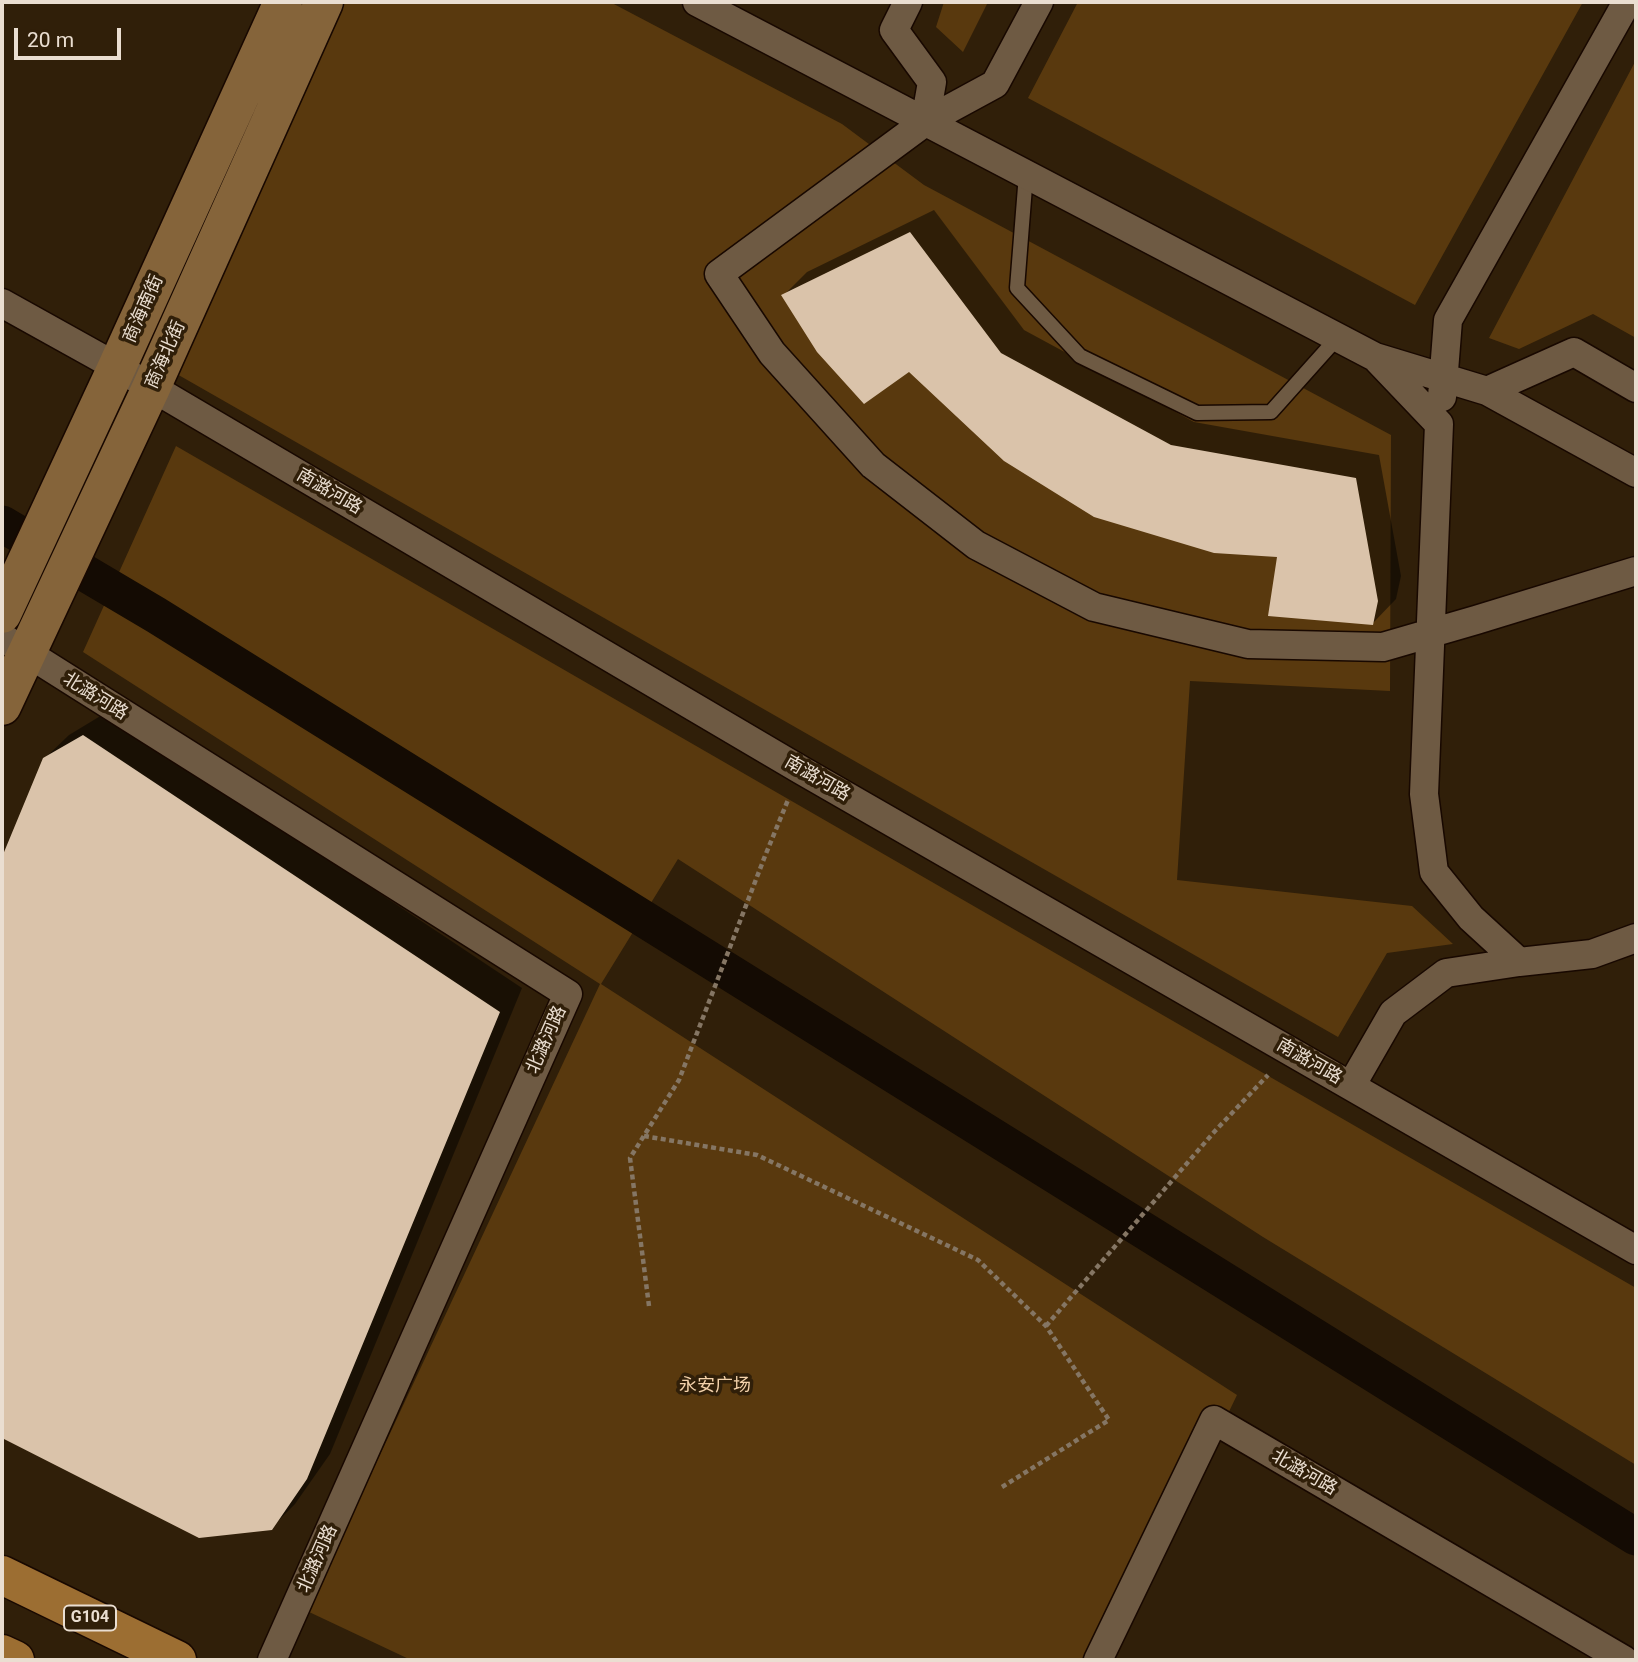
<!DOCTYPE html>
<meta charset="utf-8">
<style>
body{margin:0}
#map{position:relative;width:1638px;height:1662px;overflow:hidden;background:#301f09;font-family:Roboto,sans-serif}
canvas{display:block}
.frame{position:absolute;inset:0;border:4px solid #eaded1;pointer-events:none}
.scale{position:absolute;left:14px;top:28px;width:107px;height:32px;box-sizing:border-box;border:4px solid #eaded1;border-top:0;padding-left:9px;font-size:21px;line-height:24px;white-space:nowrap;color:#eaded1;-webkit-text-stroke:5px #301f09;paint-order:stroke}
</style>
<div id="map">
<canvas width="1638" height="1662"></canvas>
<div class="frame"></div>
<div class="scale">20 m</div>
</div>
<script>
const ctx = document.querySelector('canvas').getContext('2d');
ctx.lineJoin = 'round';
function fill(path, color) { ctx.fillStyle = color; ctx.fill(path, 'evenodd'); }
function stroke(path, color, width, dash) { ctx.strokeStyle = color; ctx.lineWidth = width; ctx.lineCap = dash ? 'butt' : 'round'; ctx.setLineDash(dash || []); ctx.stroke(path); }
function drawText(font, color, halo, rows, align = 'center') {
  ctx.font = font + ' Roboto,"Noto Sans SC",sans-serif'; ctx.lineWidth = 7; ctx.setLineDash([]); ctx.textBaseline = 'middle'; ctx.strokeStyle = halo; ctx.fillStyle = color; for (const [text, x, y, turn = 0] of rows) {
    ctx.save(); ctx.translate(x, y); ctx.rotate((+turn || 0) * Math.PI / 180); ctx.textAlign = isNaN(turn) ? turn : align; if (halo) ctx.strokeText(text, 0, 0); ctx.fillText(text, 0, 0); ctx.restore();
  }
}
const green = new Path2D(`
 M322,2h288l232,122 82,61 467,250 -1,256 -200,-10 -13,199 235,26 41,38 -66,9 -49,84 -1184,-676z
 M944,2h44l-25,50 -27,-25z
 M1078,2h505l-168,303 -387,-207z
 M1636,60v278l-43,-24 -74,35 -30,-11z
 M176,446l1460,842v177l-373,-228 -585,-378 -77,125 636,411 -128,265h-698l-104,-49 293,-627 -517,-332z`);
const shadow = new Path2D(`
 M934,210l90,120 170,92 185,33 22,121 -5,23 -23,24 -94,-67 -370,-186 -126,-74 24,-24z
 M107,712l415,276 -192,466 -35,50 -24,24 -71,9 -198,-101v-574l42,-103 25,-24z`);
const canal = new Path2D(`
 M2,524l154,91 1480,922`);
const building = new Path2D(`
 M910,232l91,121 170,92 185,33 22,123 -5,24 -105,-9 9,-59 -63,-4 -120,-36 -90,-56 -95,-89 -45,32 -47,-52 -36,-57z
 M83,735l417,277 -193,467 -35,51 -73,8 -197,-100v-581l41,-99z`);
const path = new Path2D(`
 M644,1136l113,19 221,105 68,66 63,94 -107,67
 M649,1306l-19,-148 49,-78 86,-224 23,-56
 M1046,1326l169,-195 53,-56`);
const service = new Path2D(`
 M1026,174l-9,114 63,68 117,57 74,-1 67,-75`);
const minor = new Path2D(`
 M697,2l678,355 112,34 149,82
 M908,2l-14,28 38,52 -7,40 -206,152 53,79 101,112 103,80 118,62 154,37 135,3 93,-27 160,-49
 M925,122l70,-38 44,-82
 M2,303l115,64 684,403 835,480
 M1378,360l61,64 -15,370 10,78 37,46 48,44
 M1487,391l87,-39 62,36
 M1442,397l6,-77 179,-318
 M2,637l566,357 -296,666
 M1351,1086l42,-73 53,-40 73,-11 73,-8 44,-16
 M1098,1660l116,-240 410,240`);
const secondary = new Path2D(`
 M2,614l115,-247 166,-365
 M2,706l149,-318 173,-386`);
const primary = new Path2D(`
 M2,1575l175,85
 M2,1654l13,6`);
const shields = [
 [90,1618,52]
];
const shieldNames = [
 ["G104",90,1618]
];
const streetNames = [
 ["商海南街",144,309,-66],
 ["商海北街",166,355,-66],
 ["南潞河路",329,492,30],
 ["北潞河路",95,697,32],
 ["南潞河路",817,779,30],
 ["北潞河路",547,1040,-66],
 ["南潞河路",1309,1062,30],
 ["北潞河路",1304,1473,30],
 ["北潞河路",318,1559,-66]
];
const parkNames = [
 ["永安广场",715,1386]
];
fill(green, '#59390e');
fill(shadow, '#0007');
stroke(canal, '#140b03', 37);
fill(building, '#dac3aa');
stroke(service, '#180800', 17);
stroke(minor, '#180800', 31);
stroke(secondary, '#180800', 41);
stroke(primary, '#180800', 41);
stroke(path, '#857664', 4.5, [5, 3.5]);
stroke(service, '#6e5a43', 14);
stroke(minor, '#6e5a43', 28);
stroke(secondary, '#85643a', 38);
stroke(primary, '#9c6e32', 38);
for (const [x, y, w] of shields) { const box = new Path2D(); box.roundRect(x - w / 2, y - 12.5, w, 25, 5); ctx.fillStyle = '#301f09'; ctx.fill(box); stroke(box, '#eaded1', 2); }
drawText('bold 16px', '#eaded1', null, shieldNames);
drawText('18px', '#eaded1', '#301f09', streetNames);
drawText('18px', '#f4d2ab', '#301f09', parkNames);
</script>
